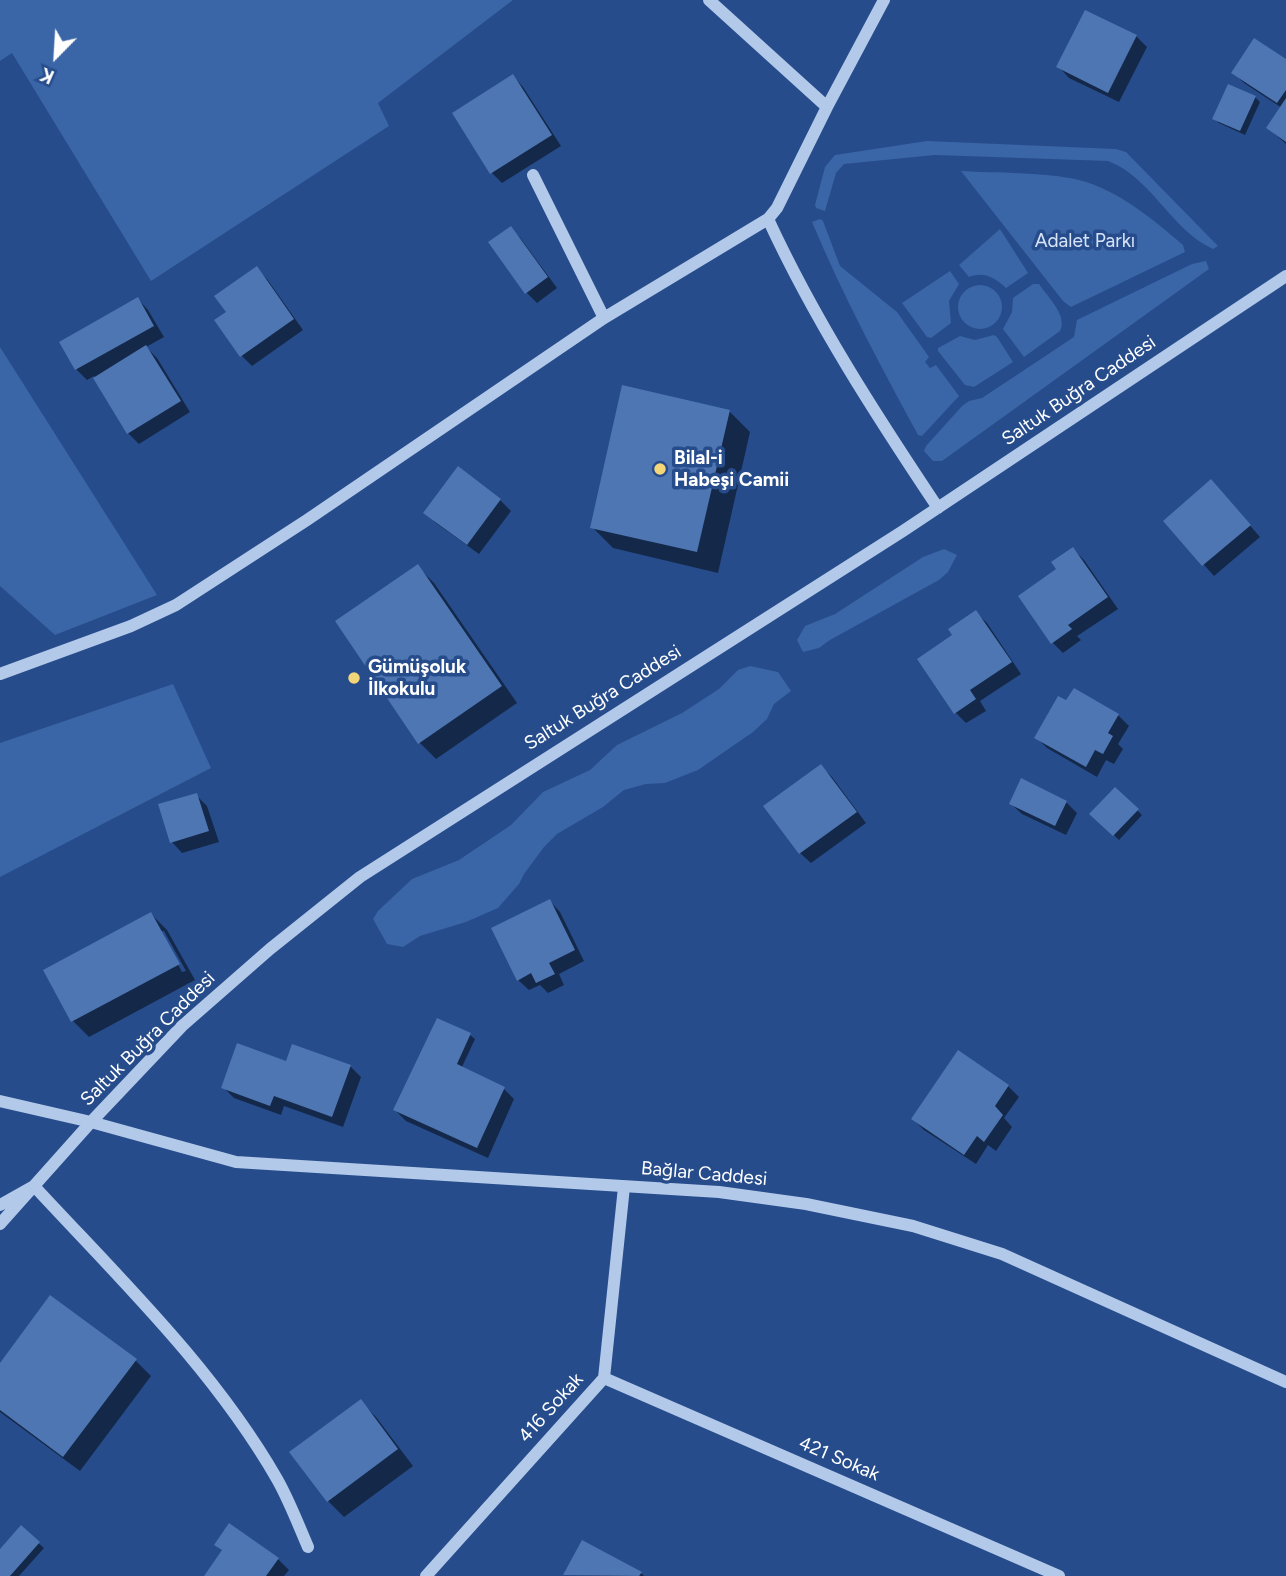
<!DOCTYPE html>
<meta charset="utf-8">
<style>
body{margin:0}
#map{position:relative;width:1286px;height:1576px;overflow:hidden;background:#264c8b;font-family:Figtree,sans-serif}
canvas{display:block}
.north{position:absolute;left:21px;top:21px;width:70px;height:70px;-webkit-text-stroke:5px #264c8b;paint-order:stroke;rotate:204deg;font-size:19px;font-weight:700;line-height:28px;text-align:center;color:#fff}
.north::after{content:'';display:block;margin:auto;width:24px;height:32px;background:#fff;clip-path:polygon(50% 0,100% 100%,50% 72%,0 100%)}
</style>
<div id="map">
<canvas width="1286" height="1576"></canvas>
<div class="north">K</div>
</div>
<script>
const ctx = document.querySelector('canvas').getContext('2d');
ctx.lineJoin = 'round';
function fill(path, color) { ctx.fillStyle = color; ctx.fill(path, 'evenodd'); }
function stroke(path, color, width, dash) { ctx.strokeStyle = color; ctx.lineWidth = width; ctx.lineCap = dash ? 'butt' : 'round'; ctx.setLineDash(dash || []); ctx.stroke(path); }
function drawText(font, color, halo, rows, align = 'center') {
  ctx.font = font + ' Figtree,sans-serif'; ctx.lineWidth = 7; ctx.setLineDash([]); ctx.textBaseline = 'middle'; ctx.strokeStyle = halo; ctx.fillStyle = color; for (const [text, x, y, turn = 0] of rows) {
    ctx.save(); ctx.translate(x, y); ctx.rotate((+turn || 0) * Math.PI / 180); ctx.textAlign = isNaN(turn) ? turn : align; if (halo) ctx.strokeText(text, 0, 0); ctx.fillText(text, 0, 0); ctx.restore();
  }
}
const green = new Path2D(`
 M0,0h513l-135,103 11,23 -238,155 -139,-228 -12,8z
 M927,141l189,8 10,3 92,94 -5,3c-42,-19 -62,-72 -105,-88l-173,-6 -91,9 -8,9 -11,38 -9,-3 -1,-3 10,-38 10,-12z
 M961,171c35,2 85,1 118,9 39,10 74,39 104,65l2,7 -114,55 -8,-6z
 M820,219l3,2 17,45 57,46 32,45 -4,5 5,6 6,-3 23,31 -37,40 -4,-1c-38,-70 -75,-139 -106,-213z
 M1000,229l28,44 -22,15c-11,-10 -22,-17 -37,-11l-10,-12z
 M1206,261l3,8 -267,192h-9l-9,-10 2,-5 36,-40 7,-5 13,-3 92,-61 3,-17 115,-56z
 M950,271l9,13 -10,17 2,22 -20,15 -4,-1 -25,-34z
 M1033,284h6c9,13 29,32 21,47l-36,26 -21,-28 9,-17 1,-14z
 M958 307a22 22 0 1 1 44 0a22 22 0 1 1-44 0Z
 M994,335l3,2 16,25 -39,25 -9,-2 -27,-34v-3l22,-12 15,4z
 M0,347l157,248 -102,40 -55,-49z
 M944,549l13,6 -9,17 -9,8 -109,60 -11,8 -16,4 -6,-12 8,-14 30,-12 88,-57z
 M750,666l28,6 13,19 -17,13 -7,15 -14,13 -55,38 -33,13 -19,1 -22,6 -21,17 -46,27 -13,13 -20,27 -5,10 -21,24 -32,14 -46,14 -17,11 -16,-3 -14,-25 5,-8 34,-32 47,-19 52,-35 32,-33 47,-22 27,-25 65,-32 37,-24 19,-19z
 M173,684l38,84 -211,109v-134z`);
const shadow = new Path2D(`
 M1136,36l11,11 -28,55 -50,-24 -10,-11z
 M1286,62v82l-18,-16 14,-20 -38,-25 -11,-11z
 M513,76l10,11 38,59 -59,37 -10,-10z
 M1255,97l5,5 -15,33 -26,-12 -5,-5z
 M511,228l10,11 36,49 -20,15 -10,-10z
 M257,269l10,10 36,51 -51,36 -11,-11 -13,-43z
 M138,299l10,11 16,27 -18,10 11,11 33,54 -51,32 -11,-11 -34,-57 -7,4 -11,-11 -15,-26z
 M729,411l21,21 -32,141 -105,-25 -21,-21z
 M1221,492l39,45 -46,39 -49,-55z
 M500,500l11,11 -32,43 -43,-31 -10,-11z
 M1073,549l11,11 34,49 -41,27 4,4 -18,13 -11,-11 6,-72z
 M418,567l16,16 83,120 -81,56 -16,-16z
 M976,613l11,10 34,51 -41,27 6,10 -20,12 -10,-10 -1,-77z
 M1118,715l11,11 -11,18 5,5 -9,15 -8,-4 -9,17 -50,-29 -11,-11z
 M821,766l11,11 34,46 -55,40 -11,-10z
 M1115,789l27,26 -23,25 -27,-26z
 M196,795l11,11 12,36 -37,11 -10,-11z
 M1066,802l11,11 -11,22 -44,-21 -11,-10z
 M550,901l10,11 24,49 -25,13 5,11 -16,8 -8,-8 -11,5 -11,-10z
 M151,914l16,16 28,50 -106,57 -16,-16 -28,-50zM160,931h4l22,40 -4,1z
 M470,1035l5,4 -13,28 42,22 10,10 -26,59 -82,-37 -11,-11z
 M287,1063l63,3 11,11 -18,50 -59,-21 -3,9 -47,-17 -11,-11z
 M1008,1086l11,11 -15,21 8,9 -16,24 -8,-6 -12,19 -52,-34 -11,-11z
 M135,1360l16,16 -71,95 -80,-59v-46z
 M360,1401l16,16 37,49 -69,51 -16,-16z
 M230,1526l48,33 11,11 -5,6h-78l17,-25 -6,-6z
 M21,1528l23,20 -25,28h-19v-25z
 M641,1573l3,3 -79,-1z`);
const building = new Path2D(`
 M1085,10l52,25 -29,58 -52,-26z
 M1254,38l32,21v31l-9,13 -46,-30z
 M513,74l39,61 -62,39 -38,-61z
 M1228,84l28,12 -16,35 -28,-12z
 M1286,98v44l-20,-14z
 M511,226l37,51 -23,17 -37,-52z
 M257,266l37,53 -54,38 -26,-37 12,-8 -12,-16z
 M138,297l16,29 -79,44 -16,-28z
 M146,345l35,56 -54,33 -34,-56z
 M622,385l108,25 -33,142 -107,-24z
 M458,466l43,33 -34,46 -44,-32z
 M1211,479l40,46 -49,41 -39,-45z
 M1073,547l35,50 -40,28 4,4 -21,15 -33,-48 38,-27 -5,-7z
 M418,564l84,122 -84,58 -83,-123z
 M976,610l36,52 -42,28 6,9 -22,15 -37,-55 35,-24 -4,-6z
 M1074,688l45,26 -11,19 5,3 -10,18 -8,-4 -9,17 -52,-29 24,-42 8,4z
 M821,764l36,48 -58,42 -36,-48z
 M1021,778l46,23 -12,25 -46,-22z
 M1115,787l24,22 -26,27 -24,-22z
 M197,793l12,38 -39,12 -12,-39z
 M550,899l25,51 -26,13 6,11 -19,9 -5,-10 -14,8 -26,-53z
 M151,912l29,52 -109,58 -28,-52z
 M437,1018l34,15 -14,31 48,23 -28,61 -84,-38z
 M237,1043l49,18 6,-17 59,21 -19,52 -58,-21 -4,10 -49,-18z
 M958,1050l51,35 -14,21 8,9 -19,27 -7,-6 -13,19 -53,-36z
 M50,1295l87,64 -74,98 -63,-47v-47z
 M361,1399l37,50 -71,53 -38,-50z
 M229,1523l50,35 -13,18h-62l18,-26 -8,-5z
 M21,1525l19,17 -30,34h-10v-27z
 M582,1540l60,32 -3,4 -76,-1z`);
const minor = new Path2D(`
 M709,0l118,107
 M533,175l71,143
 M768,219c47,102 108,196 170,289
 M0,674l131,-48 45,-21 131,-85 297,-202 164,-99 9,-11 50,-101 57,-107
 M0,1101l91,21 145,40 483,30 87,12 107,22 89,28 284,128
 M0,1205l34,-19c86,93 179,182 243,293 12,21 21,45 31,68
 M0,1224l91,-102 91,-96 88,-77 90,-72 543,-346 383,-255
 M604,1378l455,198
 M426,1576l178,-198 20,-191`);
const markers = [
 [660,469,7,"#f3d678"],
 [354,678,7,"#f3d678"]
];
const parkNames = [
 ["Adalet Parkı",1085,241]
];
const streetNames = [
 ["Saltuk Buğra Caddesi",1079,391,-34],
 ["Saltuk Buğra Caddesi",603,698,-32],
 ["Saltuk Buğra Caddesi",148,1039,-45],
 ["Bağlar Caddesi",704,1174,5],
 ["416 Sokak",551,1408,-48],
 ["421 Sokak",839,1459,23]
];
const poiNames = [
 ["Bilal-i",674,458],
 ["Habeşi Camii",674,480],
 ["Gümüşoluk",368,667],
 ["İlkokulu",368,689]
];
fill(green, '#3a65a7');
fill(shadow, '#0007');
fill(building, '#4e76b2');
stroke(minor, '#b3c9ea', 12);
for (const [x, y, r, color] of markers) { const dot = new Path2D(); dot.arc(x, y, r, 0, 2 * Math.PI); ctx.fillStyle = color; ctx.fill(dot); stroke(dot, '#264c8b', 2.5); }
drawText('19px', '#d8e4f8', '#264c8b', parkNames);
drawText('19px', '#fff', '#264c8b', streetNames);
drawText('bold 19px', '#fff', '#264c8b', poiNames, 'left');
</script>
